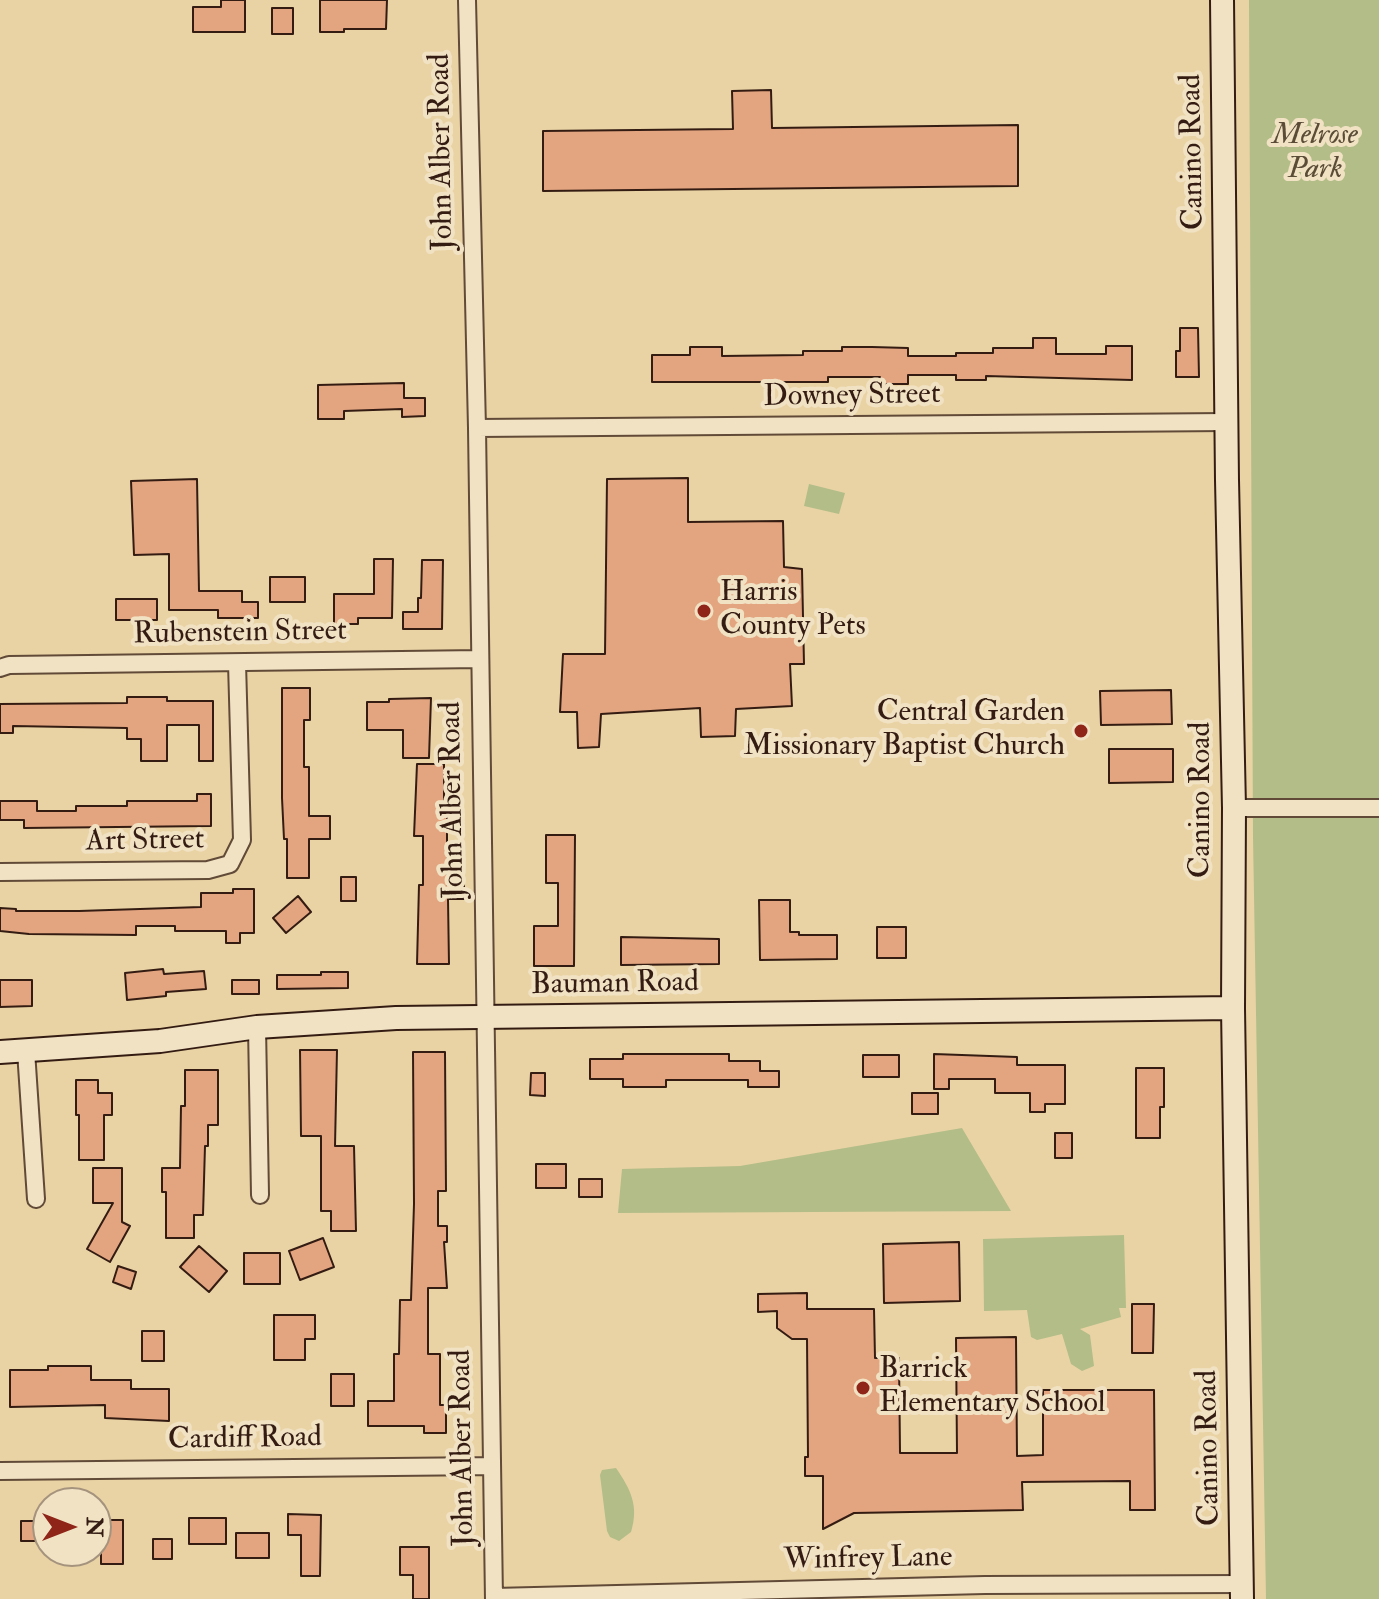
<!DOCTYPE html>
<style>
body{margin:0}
#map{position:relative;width:1379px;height:1599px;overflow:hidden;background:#e9d3a4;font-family:"IM FELL Double Pica",serif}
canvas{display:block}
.north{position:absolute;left:32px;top:1487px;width:80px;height:80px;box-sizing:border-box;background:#f1e2c4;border:2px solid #a5937d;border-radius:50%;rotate:90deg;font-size:22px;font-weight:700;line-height:32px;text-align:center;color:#341c13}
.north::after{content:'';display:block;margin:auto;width:28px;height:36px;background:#8f2418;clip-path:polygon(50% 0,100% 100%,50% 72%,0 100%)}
</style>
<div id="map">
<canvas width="1379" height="1599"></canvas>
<div class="north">N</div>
</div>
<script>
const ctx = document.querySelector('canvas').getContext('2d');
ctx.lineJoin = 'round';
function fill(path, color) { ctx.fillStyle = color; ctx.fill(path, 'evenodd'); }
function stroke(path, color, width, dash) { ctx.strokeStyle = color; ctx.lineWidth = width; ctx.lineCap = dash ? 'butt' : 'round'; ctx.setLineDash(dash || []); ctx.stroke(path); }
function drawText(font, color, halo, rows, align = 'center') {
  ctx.font = font + ' "IM FELL Double Pica",serif'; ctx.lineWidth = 8; ctx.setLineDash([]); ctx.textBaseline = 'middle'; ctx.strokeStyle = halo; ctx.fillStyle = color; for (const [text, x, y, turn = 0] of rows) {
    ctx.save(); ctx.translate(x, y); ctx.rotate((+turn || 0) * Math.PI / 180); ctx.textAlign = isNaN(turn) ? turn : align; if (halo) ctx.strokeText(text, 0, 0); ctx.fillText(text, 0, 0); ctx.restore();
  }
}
const green = new Path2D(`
 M1249,0h130v1599h-113l-13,-762z
 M809,484l36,9 -6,21 -35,-8z
 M962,1128l49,83 -393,2 4,-44 118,-3z
 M1124,1235l2,73h-7l2,9 -41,12 10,6 4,31 -12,5 -11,-7 -9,-30 -25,6 -6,-3 -4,-27 -43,1 -1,-72z
 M616,1468c15,22 23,38 15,64l-12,9 -9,-4 -3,-6 -7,-56 2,-5z`);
const building = new Path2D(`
 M221,0h24v32h-52v-25h28z
 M320,0h67l-1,29h-42v3h-24z
 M272,8h21v26h-21z
 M771,90l1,38 246,-3v61l-475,5v-60l190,-2 -1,-38z
 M1180,328h18l1,49h-23v-26h4z
 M1033,338h23v16h50v-8h26v34l-146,-4v4h-30v-5h-48v9h-28v-7h-52v5h-176v-27h38v-8h32v9l81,-1v-4h39v-4h30l36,1v8h48v-3h37v-5h40z
 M404,383v15h21v18l-23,1v-8l-58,2v8h-26v-34z
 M688,478v44l95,-1 1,46 18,2 2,95h-14l2,42 -56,3 -1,27 -34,1 -1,-29 -99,6 -2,33 -21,1 -1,-36h-17l3,-58h42l2,-175z
 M197,479l2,112h43v11h16v16h-40v-8h-49v-56l-35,1 -3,-74z
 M374,559h19l-1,59h-34v6h-24v-30h40z
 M422,560h21l-1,69h-39v-17h15v-14h3z
 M270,577h35v25h-35z
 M116,599h41v21h-41z
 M282,688h28v32h-6v47h5v49h21v23h-21v39h-22v-39h-3l-2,-41z
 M1171,690l1,34 -71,1 -1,-34z
 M127,697h40v4h46v60h-14v-36h-32v36h-26v-22h-14v-11l-114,-2v7h-13v-29l127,-1z
 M431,698l-2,60h-26v-28h-36v-28h22v-3z
 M1109,749h64v33l-64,1z
 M417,764h27v38h3v83h17v14h-16l1,65h-32l2,-79h4v-49h-9z
 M197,794h14v32l-187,2v-8h-24v-19h37v10h39v-5h51v-5h70z
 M546,835h29l-1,131h-40v-40h24v-43h-12z
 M341,877h15v24h-15z
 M233,889h21v44h-14v10h-14v-12h-51v-5h-39v9l-107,-1 -29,-3v-23l16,1v2h63l122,-4v-14h32z
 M298,896l13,16 -25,21 -13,-15z
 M759,900h31v32h9v3h38v24l-77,1z
 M877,927h29v31h-29z
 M621,937l98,2v25l-98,1z
 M163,969l1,5 40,-3 2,18 -40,3v4l-39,4 -2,-27z
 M321,972h27v16l-71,1v-14h44z
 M0,980h32v26l-32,1z
 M232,980h27v14h-27z
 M300,1050h37l-2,96h19l2,85h-25v-20h-10v-75h-20z
 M413,1052h32l1,139h-8v35h9v16h-3l3,46h-19v66h12v51h6v28h-22v-7h-56v-25h26v-47h5l1,-54h11l3,-96z
 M623,1054h106v7h31v10h19v16h-31v-7h-82v7h-43v-8h-33v-20h33z
 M934,1054l83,3v8h48v39h-20v8h-15v-19h-35v-14h-46v10h-15z
 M863,1055h36v22h-36z
 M1136,1068h28v39h-4v31h-24z
 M185,1070h33v55h-10v21h-3l-2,69h-9v23h-28v-46h-4v-24h18l1,-62h4z
 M531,1073h14v23l-15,-1z
 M76,1080h22v13h14v22h-8v45h-25v-45h-3z
 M912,1093h26v21h-26z
 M1055,1133h17v25h-17z
 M536,1164h30v24h-30z
 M93,1168h29v54l8,4 -20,36 -23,-13 26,-46h-20z
 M579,1179h23v18h-23z
 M323,1238l11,29 -34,13 -11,-29z
 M959,1242l1,59 -76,2 -1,-59z
 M199,1246l28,25 -18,21 -29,-25z
 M244,1253h36v31h-36z
 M118,1266l18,6 -5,17 -18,-7z
 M807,1293v16h67l1,49h24l1,95h57l-1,-115 60,-1 1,119 26,-1v-65h111l1,120h-25v-29l-108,1 1,28 -169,3 -31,16v-53h-18v-19h3l-1,-118h-15l-15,-11v-17l-19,1v-18z
 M1132,1304h22l-1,49h-21z
 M274,1315h41v24h-10v21h-31z
 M142,1331h22v30h-22z
 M48,1366h43v14h40v9h38v32l-64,-3v-13l-95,2v-37h38z
 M331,1374h23v32h-23z
 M288,1514l33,1 -1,61h-19v-41h-13z
 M189,1518h37v26h-37z
 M101,1520h22v44h-22z
 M21,1521h24v20h-24z
 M236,1533h33v25h-33z
 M153,1539h19v20h-19z
 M400,1547h29v52h-16v-24h-13z`);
const street = new Path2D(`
 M467,0l10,428 17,1171
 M477,428l750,-6
 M0,668l9,-3 471,-6
 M1234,808h145
 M0,872l208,-2 22,-6 12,-24 -5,-177
 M257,1027l3,168
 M26,1051l10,148
 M0,1471l491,-5
 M494,1597l491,-12 257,-1`);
const secondary = new Path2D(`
 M1222,0l5,480 7,328 -1,200 9,591
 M0,1052l160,-11 97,-14 139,-9 837,-10`);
const markers = [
 [704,611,8,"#8f2418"],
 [1081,731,8,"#8f2418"],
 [863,1388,8,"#8f2418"]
];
const parkNames = [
 ["Melrose",1315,137],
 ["Park",1315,171]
];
const streetNames = [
 ["John Alber Road",443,152,-91],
 ["Canino Road",1194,152,-91],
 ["Downey Street",852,397,-1],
 ["Rubenstein Street",240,634,-1],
 ["John Alber Road",454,800,-91],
 ["Canino Road",1203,800,-90],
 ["Art Street",145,842,-1],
 ["Bauman Road",615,985,-1],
 ["Cardiff Road",245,1440,-1],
 ["John Alber Road",464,1448,-91],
 ["Canino Road",1210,1448,-91],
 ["Winfrey Lane",868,1560,-1]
];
const poiNames = [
 ["Harris",720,594],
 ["County Pets",720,628],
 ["Central Garden",1065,714,"right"],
 ["Missionary Baptist Church",1065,748,"right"],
 ["Barrick",879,1371],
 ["Elementary School",879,1405]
];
fill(green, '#b3bd88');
fill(building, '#e3a580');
stroke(building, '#341c13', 2);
stroke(street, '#614a37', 20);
stroke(secondary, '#341c13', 26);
stroke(street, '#f1e2c4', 16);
stroke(secondary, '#f1e2c4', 22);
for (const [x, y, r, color] of markers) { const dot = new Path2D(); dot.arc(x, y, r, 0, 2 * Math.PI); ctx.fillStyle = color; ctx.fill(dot); stroke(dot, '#f1e2c4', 3); }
drawText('italic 30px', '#5a4c36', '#f1e2c4', parkNames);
drawText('30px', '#341c13', '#f1e2c4', streetNames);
drawText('30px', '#341c13', '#f1e2c4', poiNames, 'left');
</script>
